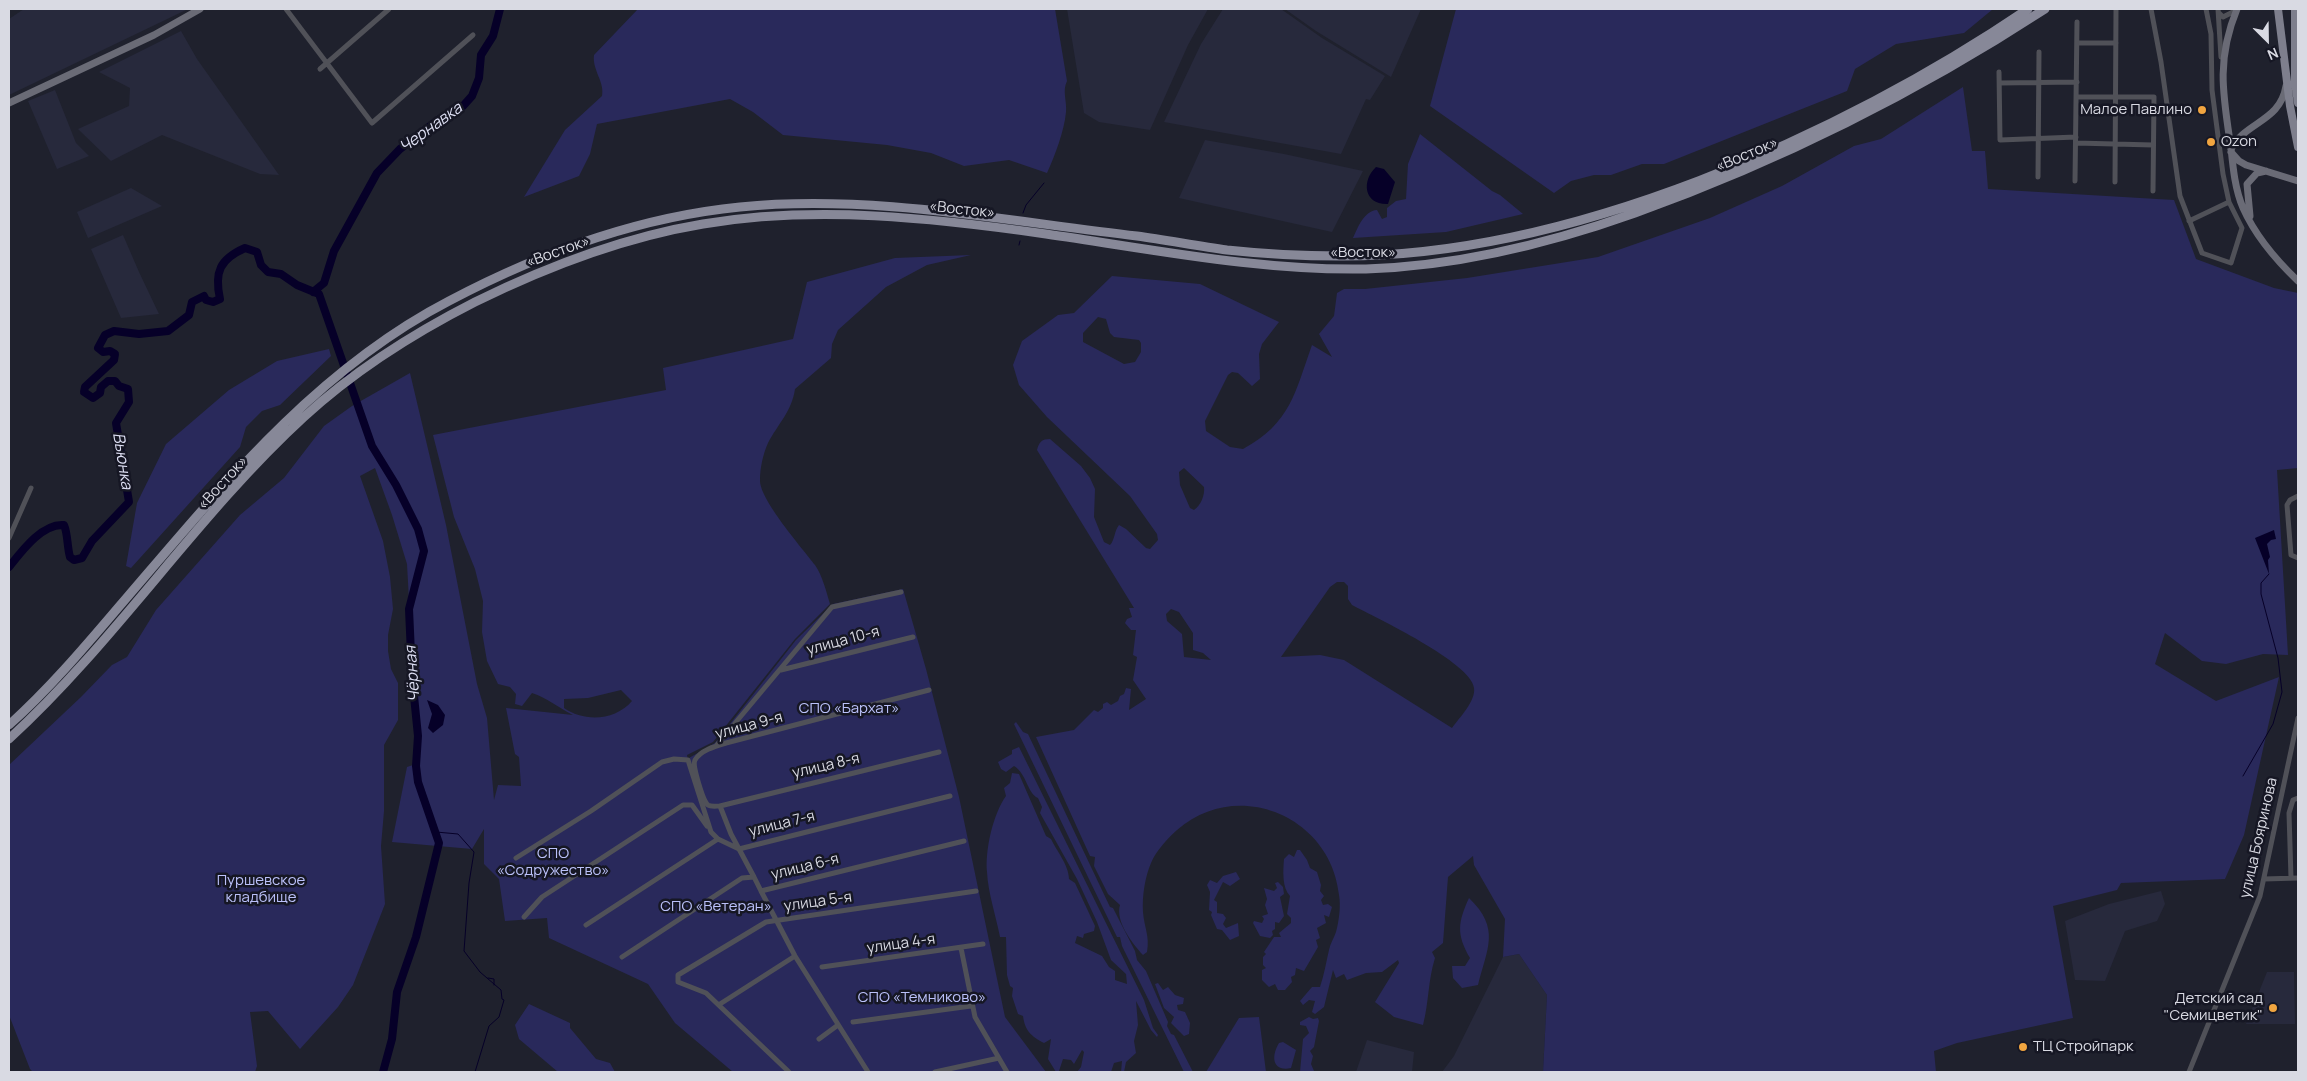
<!DOCTYPE html>
<meta charset="utf-8">
<style>
body{margin:0}
#map{position:relative;width:2307px;height:1081px;overflow:hidden;background:#1f212d;font-family:Manrope,sans-serif}
canvas{display:block}
.frame{position:absolute;inset:0;border:10px solid #d9dae3;pointer-events:none}
.north{position:absolute;left:2242px;top:15px;width:50px;height:50px;-webkit-text-stroke:4px #161724;paint-order:stroke;rotate:157deg;font-size:14px;font-weight:700;line-height:20px;text-align:center;color:#d9dae3}
.north::after{content:'';display:block;margin:auto;width:18px;height:22px;background:#d9dae3;clip-path:polygon(50% 0,100% 100%,50% 72%,0 100%)}
</style>
<div id="map">
<canvas width="2307" height="1081"></canvas>
<div class="frame"></div>
<div class="north">N</div>
</div>
<script>
const ctx = document.querySelector('canvas').getContext('2d');
ctx.lineJoin = 'round';
function fill(path, color) { ctx.fillStyle = color; ctx.fill(path, 'evenodd'); }
function stroke(path, color, width, dash) { ctx.strokeStyle = color; ctx.lineWidth = width; ctx.lineCap = dash ? 'butt' : 'round'; ctx.setLineDash(dash || []); ctx.stroke(path); }
function drawText(font, color, halo, rows, align = 'center') {
  ctx.font = font + ' Manrope,sans-serif'; ctx.lineWidth = 5; ctx.setLineDash([]); ctx.textBaseline = 'middle'; ctx.strokeStyle = halo; ctx.fillStyle = color; for (const [text, x, y, turn = 0] of rows) {
    ctx.save(); ctx.translate(x, y); ctx.rotate((+turn || 0) * Math.PI / 180); ctx.textAlign = isNaN(turn) ? turn : align; if (halo) ctx.strokeText(text, 0, 0); ctx.fillText(text, 0, 0); ctx.restore();
  }
}
const built = new Path2D(`
 M24,9h164l-179,86v-76z
 M1067,9h141l-20,36 -38,85 -51,-8 -15,-9z
 M1223,9h58l41,29 63,38 -15,24 -4,-1 -25,55 -177,-32 37,-78z
 M1285,9h136l-30,68 -75,-46z
 M181,31l16,28 82,116 -19,-1 -98,-39 -51,26 -33,-32 51,-23 1,-18 -31,-16z
 M55,90l21,53 13,13 -32,13 -29,-68z
 M1205,140l79,14 79,17 -31,61 -153,-34z
 M131,188l31,18 -74,32 -11,-26z
 M123,235l16,37 20,42 -38,4 -30,-69z
 M2161,891l4,13 -8,17 -32,10 -20,50 -30,-1 -10,-59 44,-17z
 M1519,954l28,41 -4,77h-101l12,-16 49,-99z
 M2267,972h27l1,52h-49z
 M1367,1040l47,12 -2,20h-56z`);
const green = new Path2D(`
 M638,9h417l12,72c-5,10 0,20 -1,31 -2,20 -11,43 -19,61l-38,-13 -45,6 -33,-13 -44,-8 -104,-10 -30,-23 -23,-13 -133,25 -7,30 -11,22 -55,21 41,-67 37,-34c3,-14 -10,-26 -8,-41z
 M1456,9h537l-29,24 -68,11 -41,25 -8,22 -183,73h-22l-31,11h-17l-23,6 -17,12 -124,-87z
 M1963,87l9,64h13l3,38 186,11 22,59 78,29 24,5v175l-21,2 11,185 -25,-1 -37,10 -24,-3 -37,-28 -10,31 61,37 63,-24 -35,158 -19,44 -104,4 -4,7 -64,16 20,112 -116,25 -23,8 2,21h-393l4,-77 -28,-41 -16,3 2,-38 -31,-54 -1,-9 -25,21 -5,66 -11,9 3,6c-7,22 -6,44 -12,67l-29,-8 -19,-15 24,-39 -1,-3 -16,12 -16,1 -19,7 -3,-6 -8,4 -3,-8 -9,37 -9,7 -3,-2 3,-11 -6,-1 -6,5 -3,-4 12,-14h8c4,-12 6,-24 9,-37 1,-6 5,-12 7,-18 3,-11 5,-26 3,-37 -8,-79 -102,-118 -162,-65 -10,9 -21,21 -26,33 -6,14 -9,33 -8,49 1,15 7,24 4,40l-4,3c-11,-12 -28,-34 -23,-50l-12,-11 -14,-28 1,-9 -5,-1 -54,-119 38,-7 20,-20 4,2 5,-4v-4l4,-2 4,3 7,-4 2,-5 4,-2 2,-6 5,1 -2,21 17,-11 -13,-19 4,-23 -4,-2 3,-25h-5l-6,-7 2,-4 5,-2 -3,-9h5l-97,-158c2,-8 5,-11 13,-11l31,27 9,12 5,11 -1,28 10,25 6,3c5,-5 4,-14 9,-20l7,4 20,19 4,1 8,-9 -1,-6 -27,-38 -83,-79 -28,-32 -6,-20 9,-24 36,-26 16,-2 38,-37 88,8 79,38 -17,22 -3,10 1,25 -8,7 -14,-13 -6,-1 -4,3 -23,46 1,10 24,16 13,2c48,-26 52,-57 69,-104l20,12 -13,-23 15,-18 3,-23 7,-4h21l102,-11 131,-21 112,-39 72,-32 72,-40 27,-7zM1098,317l8,2 4,14 4,4 25,3 2,3v9l-6,10 -11,2 -41,-22v-9zM1184,468l20,19c1,8 -3,18 -10,23l-4,-2 -10,-23 -1,-13zM1337,582h7l4,4v13l4,6c23,12 120,58 122,83 2,13 -15,30 -22,40l-108,-68 -24,-5 -39,2 49,-70zM1171,609l8,3 14,21v17l10,3 8,7 -27,-3 -2,-23 -15,-13 -1,-7z
 M1420,134l72,57 8,4 23,19 -77,18 -93,6c5,-11 11,-27 24,-28l5,9 5,-2v-9l9,-7 10,-2 2,-35z
 M971,255l-44,10 -41,22 -48,43 -6,14 -1,14 -36,31c-3,22 -17,35 -27,54 -5,11 -8,25 -8,37 -1,19 43,69 55,85 8,12 11,26 15,39l-35,35 -82,103 -26,13 1,5h2l-1,-2 26,-15 81,-103 37,-36 70,-15 23,80 33,128 46,220 41,55h-313l-58,-49 -27,-39 -99,-46 -2,-20 -42,3 -6,-42 -15,-15v-35l-12,20 -80,-7 15,-75 9,-3 1,-54 -7,-40 1,-34 -4,-72 -15,-49 -17,-47 -15,8 23,65 7,36 3,32 -5,26v16l3,18 7,14v37l-14,25v66l-3,35 4,58 -32,81 -15,22 -38,42 -32,-38 -18,1 7,54 -2,6h-222l-3,-3 -21,-54v-250l72,-68 31,-32 15,-8 29,-47 84,-95 44,-37 40,-52 28,-20 58,-33 36,152 31,159 10,34 7,82 4,-15 23,1 -2,-29 -4,-3 -9,-46 67,7c-14,-7 -26,-17 -41,-22l-10,13 -7,-2 1,-10 -6,-7 -12,-3 -11,-23 -5,-29 1,-31 -8,-32 -21,-52 -21,-82 233,-45 -3,-22 130,-29 14,-57 88,-24zM621,690l11,11c-17,20 -48,21 -68,7v-9l24,-1z
 M329,349l2,7 -51,49 -18,6 -16,16 -6,20 -109,121 -5,-2 11,-63 29,-59 63,-54 48,-29z
 M1016,722l7,10 5,2 82,173 3,1 22,43 2,9 9,11 22,51 -1,4 4,8 3,1 19,37h-9l-62,-126 -2,-9h-3l-103,-213z
 M1019,747l125,253 9,28 5,7 -1,2 -6,-7 -15,-29 2,24 -4,16 2,12 -10,9 -2,10h-3l1,-11 -8,2 -3,9h-34l4,-5 3,-15 -2,-2 -8,14 -3,-4 -8,-1 -4,12 -3,1 -8,-13 3,-20 -7,4c-13,-7 -19,-12 -21,-27l-5,-2 -6,-18 1,-8 -3,-2 -3,-11 -1,-38h-6c-4,-21 -12,-44 -13,-65 -2,-22 6,-58 19,-76l-2,-8 6,-5 2,-10 7,1 27,62 5,3c5,11 18,26 18,40l6,4 20,43 -1,5 -10,3 -1,4 -6,-2 -2,7 27,13 7,11 6,4v9l12,4 -1,-10 -15,-14 -14,-38 -20,-43 -37,-66 2,-6 -4,-9c-11,-5 -11,-24 -24,-32l-8,6 -5,-3 -3,-7 14,-8v-4z
 M1297,850h3l7,10 3,8 7,4 4,13 -1,6 4,5 -3,4 2,5 5,-1 4,3 -3,10 -5,-2 2,8 -9,5 3,10 -4,2 2,7 -14,24 -8,-3 -1,7 -4,2 1,5 -7,8h-7l-3,-6 -6,3 -7,-7v-10l4,-2 -3,-3v-8l3,-3 -2,-2 10,-15h7l-2,-4 12,-10v-5l-4,-4 3,-18c-8,-8 -7,-25 -6,-37l5,-5 5,3z
 M1236,872l4,7 -10,7 -7,-4 -9,18 3,2v11l6,1 3,4 -3,6 3,4 12,-5 1,13 -9,4 -8,-10 -5,-1 -6,-14 1,-3 -3,-2 1,-18 -3,-7 3,-5 7,3 6,-7z
 M1278,882l5,5 1,7 -4,3 4,19 -5,7 -4,-1v7l-3,2 1,4 -3,3 -10,-2 -7,-13 1,-2 8,2 2,-4 -2,-3 6,-2 -3,-9 2,-6 -3,-11 10,3 3,-3 -2,-5z
 M1469,898c32,31 18,50 9,87l-16,3 -9,-10 -1,-12h13l5,-8c-14,-24 -12,-36 -1,-60z
 M1158,983l5,7 5,-3 7,8 9,3 -1,6 -6,1 1,5 7,2 5,11 -1,11 -5,2 -13,-13 3,-6 -10,-9 -9,-24z
 M529,1004l41,19v5l26,31 14,4 5,9h-57l-39,-33 -4,-14z
 M1259,1017l7,55h-60l33,-54z
 M1309,1017l4,2 5,-1 1,3 -5,26 -4,4 3,5 -2,8 3,7 -14,1 3,-33 6,-6 -3,-7 -6,-1v-3z
 M1283,1042l13,8 -5,18c-19,4 -20,-12 -12,-25z`);
const water = new Path2D(`
 M1376,167l8,2 11,13 -7,22c-24,1 -27,-23 -12,-37z
 M2274,530l2,9 -5,1 -4,4 3,13 -2,3 1,14 -14,-36z
 M427,700l11,5 7,10 -2,10 -10,8 -5,-5 4,-14z`);
const stream = new Path2D(`
 M1023,213l3,-8 18,-22
 M1019,245l1,-4
 M2243,776l30,-52 9,-32 -4,-34 -17,-64v-11l8,-9
 M436,832l22,2 16,18 -5,31 -5,68 16,21 21,18 1,9 2,1 -5,17 -10,9 -14,46
 M488,978l6,1v6`);
const river = new Path2D(`
 M313,292l11,-9 10,-32 43,-78 23,-24 38,-29 25,-14 9,-10 7,-18 2,-23 12,-19 7,-27
 M9,567c12,-15 33,-44 55,-42 4,9 3,22 6,32l4,3 8,-2 10,-17 37,-39 -13,-79 13,-21 -1,-13 -9,-3 -4,-5h-7l-7,6 -1,6 -7,5 -9,-6 1,-5 29,-27 1,-6 -5,-3 -7,1 -5,-4 7,-13 9,-4 25,3 29,-3 21,-16 3,-13 12,-6 2,4 7,2 7,-3c-6,-27 0,-40 25,-51l12,4 4,13 7,7 13,2 16,11 22,9 53,152 24,39 22,44 6,22 -15,58 3,67 6,60 -2,30 2,16 21,61 -23,94 -19,55 -5,47 -9,33`);
const minor = new Path2D(`
 M286,9l86,114 101,-88
 M2151,9l10,53 19,134 22,57 29,10 11,-35 -13,-26 -6,-28 -11,-84 -1,-56 -5,-25
 M2218,9l3,48
 M2219,13l4,4 12,-6
 M2077,43h39
 M320,69l69,-60
 M1999,72l1,68 76,-3
 M2000,83l77,-1
 M2077,97h77l-1,94
 M2076,143l77,2
 M2038,177l1,-125
 M2075,181l2,-159
 M2115,182l1,-173
 M2189,221l40,-19
 M2298,496l-8,4 -3,5 4,50 7,3
 M9,538l22,-50
 M781,670l132,-33
 M716,746l116,-139 69,-15
 M720,806l219,-54
 M516,858l75,-47 71,-49 12,-3 14,1 23,72 7,7
 M754,877l-23,-43 -11,-28c-4,0 -9,1 -12,-1 -5,-4 -16,-40 -13,-45 6,-10 21,-14 31,-17l203,-53
 M2291,878l-2,-65 4,-13 5,-2
 M2264,879l34,-1
 M761,891l34,65 73,116
 M524,917l18,-20 141,-92h9l15,21
 M586,925l132,-86 21,10 211,-53
 M961,948l14,69 32,55
 M622,957l120,-79 12,-1 7,14 203,-50
 M822,967l161,-23
 M720,1004l75,-48
 M853,1022l118,-16
 M819,1039l19,-14
 M789,1072l-83,-79 -28,-11v-7l88,-53 210,-31
 M935,1072l64,-14
 M2189,1072l71,-176 38,-178`);
const secondary = new Path2D(`
 M2237,9c-21,51 -14,86 -6,139 2,20 4,41 12,60 12,27 34,53 55,73
 M9,103l145,-68 46,-26
 M2231,149c15,-28 49,-27 55,-63
 M2231,152l8,9 7,4 52,16
 M2250,216l-3,-32 10,-11 9,-2`);
const primary = new Path2D(`
 M2278,9l12,97 8,41
 M2295,9v73l3,21`);
const trunk = new Path2D(`
 M9,725c39,-35 74,-76 108,-116 99,-115 195,-237 332,-308 89,-47 190,-84 291,-94 132,-13 265,14 397,29 30,4 60,10 90,14 37,4 75,6 113,6 229,1 501,-120 688,-247
 M9,739c108,-99 188,-224 295,-322 50,-46 110,-84 171,-115 71,-35 150,-65 228,-78 113,-19 230,-6 343,10 106,15 213,37 320,35 92,-3 182,-25 269,-56 145,-52 281,-120 410,-204`);
const markers = [
 [2202,110,5,"#f1a540"],
 [2211,142,5,"#f1a540"],
 [2273,1008,5,"#f1a540"],
 [2023,1047,5,"#f1a540"]
];
const poiNames = [
 ["Малое Павлино",2192,110],
 ["Ozon",2221,142,"left"],
 ["Детский сад",2263,999],
 ["\"Семицветик\"",2263,1016],
 ["ТЦ Стройпарк",2033,1047,"left"]
];
const streetNames = [
 ["«Восток»",1747,155,-23],
 ["«Восток»",962,210,6],
 ["«Восток»",558,252,-20],
 ["«Восток»",1363,253],
 ["«Восток»",223,483,-48],
 ["улица 10-я",843,641,-15],
 ["улица 9-я",749,726,-15],
 ["улица 8-я",826,766,-13],
 ["улица 7-я",782,824,-14],
 ["улица Бояринова",2259,838,-77],
 ["улица 6-я",805,867,-14],
 ["улица 5-я",818,902,-8],
 ["улица 4-я",901,944,-8]
];
const parkNames = [
 ["СПО «Бархат»",849,709],
 ["СПО",553,854],
 ["«Содружество»",553,871],
 ["Пуршевское",261,881],
 ["кладбище",261,898],
 ["СПО «Ветеран»",716,907],
 ["СПО «Темниково»",922,998]
];
const waterNames = [
 ["Чернавка",431,128,-36],
 ["Вьюнка",122,461,81],
 ["Чёрная",413,674,-94]
];
fill(built, '#27293c');
fill(green, '#29295b');
fill(water, '#060028');
stroke(stream, '#060028', 1);
stroke(river, '#060028', 8);
stroke(minor, '#505158', 5);
stroke(secondary, '#6a6b76', 7);
stroke(primary, '#7e7f8d', 8);
stroke(trunk, '#878898', 9);
for (const [x, y, r, color] of markers) { const dot = new Path2D(); dot.arc(x, y, r, 0, 2 * Math.PI); ctx.fillStyle = color; ctx.fill(dot); stroke(dot, '#161724', 2); }
drawText('15px', '#d9dae3', '#161724', poiNames, 'right');
drawText('15px', '#d9dae3', '#161724', streetNames);
drawText('15px', '#bbc1fa', '#161724', parkNames);
drawText('italic 16px', '#dddff3', '#161724', waterNames);
</script>
